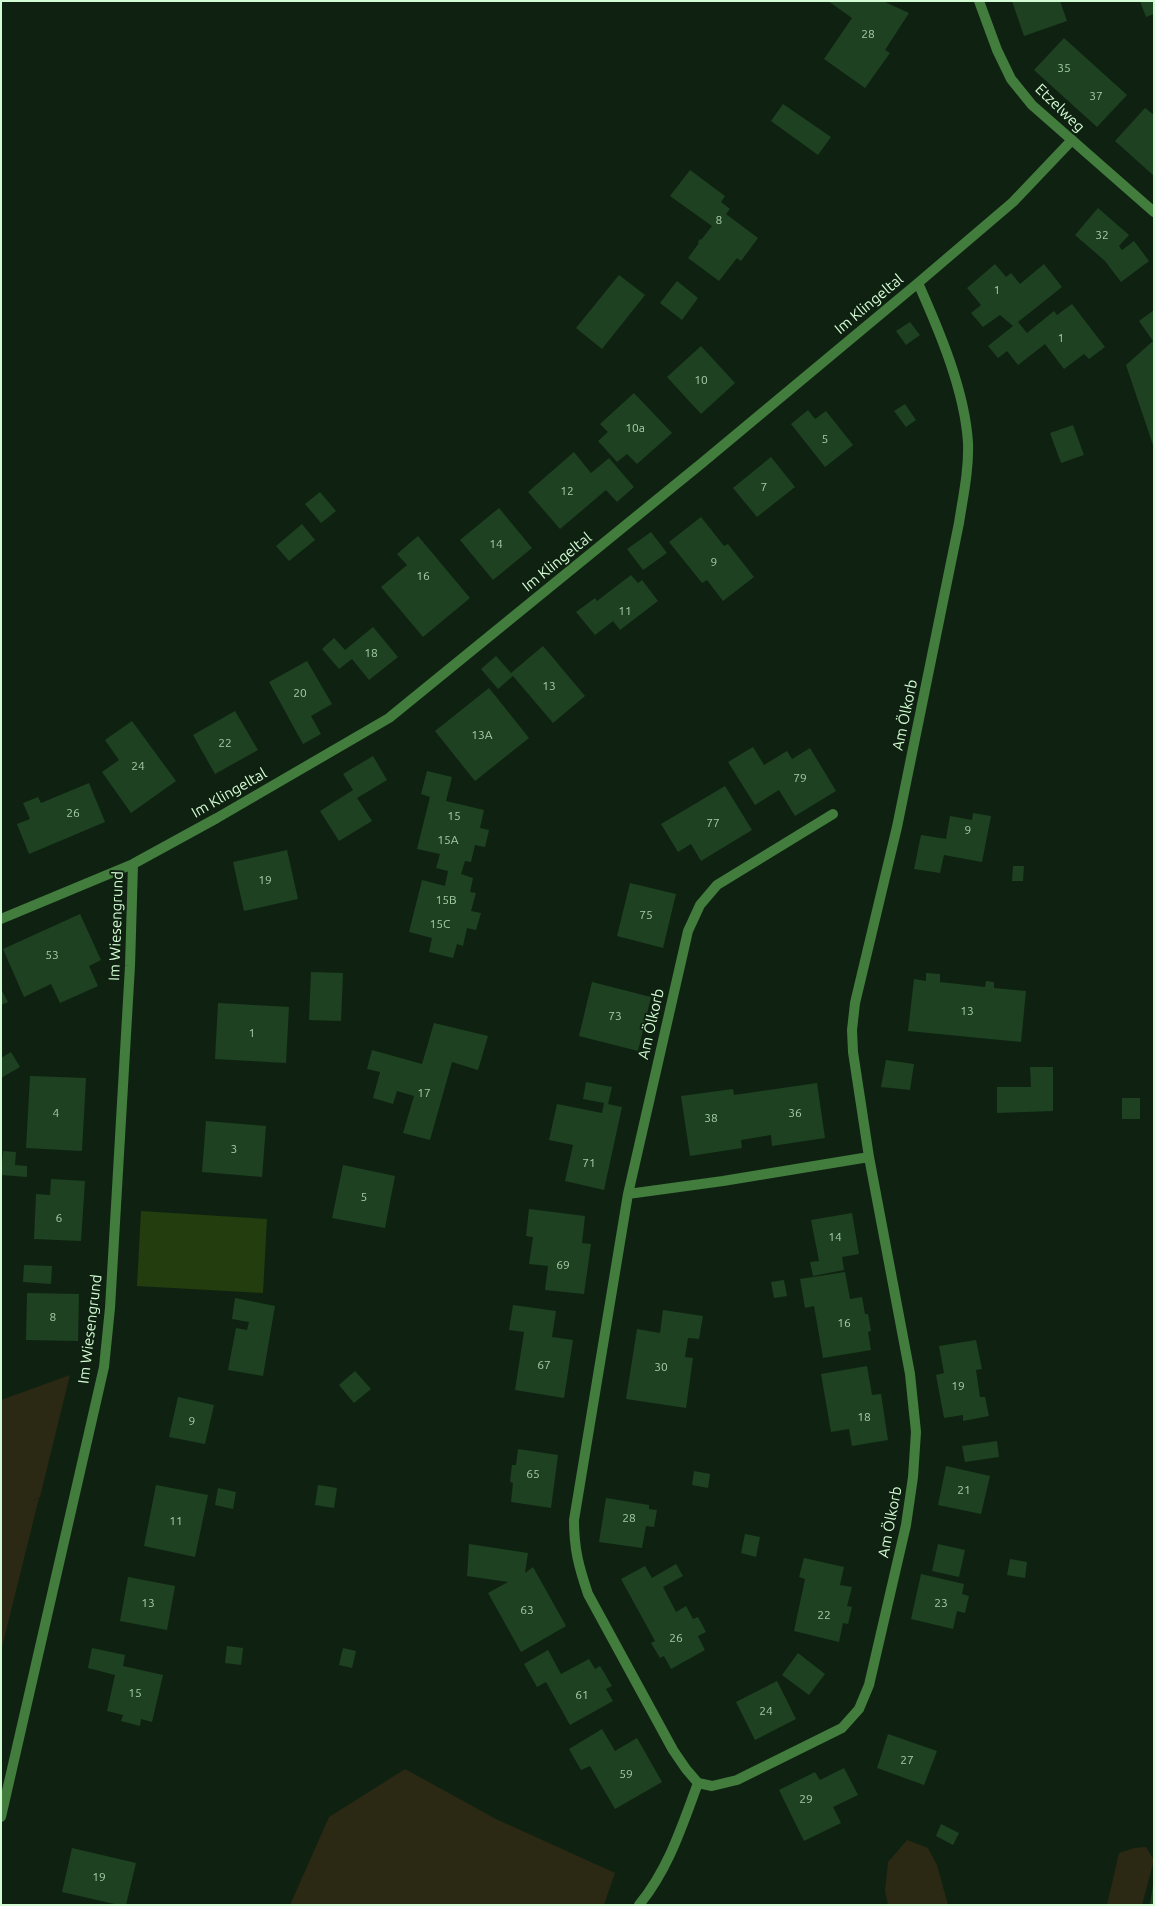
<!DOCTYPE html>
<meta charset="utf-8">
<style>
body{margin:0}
#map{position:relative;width:1155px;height:1906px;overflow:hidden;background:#0f2211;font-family:Ubuntu,sans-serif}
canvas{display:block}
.frame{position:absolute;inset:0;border:2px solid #d4fcd4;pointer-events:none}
</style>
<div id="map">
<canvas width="1155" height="1906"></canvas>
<div class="frame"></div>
</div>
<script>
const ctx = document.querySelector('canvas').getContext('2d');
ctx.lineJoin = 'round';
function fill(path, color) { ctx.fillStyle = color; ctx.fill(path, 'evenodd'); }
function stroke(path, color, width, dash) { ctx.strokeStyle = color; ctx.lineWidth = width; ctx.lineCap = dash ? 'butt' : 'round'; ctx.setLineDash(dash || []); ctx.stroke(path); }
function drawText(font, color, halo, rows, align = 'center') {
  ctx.font = font + ' Ubuntu,sans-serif'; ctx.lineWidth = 4; ctx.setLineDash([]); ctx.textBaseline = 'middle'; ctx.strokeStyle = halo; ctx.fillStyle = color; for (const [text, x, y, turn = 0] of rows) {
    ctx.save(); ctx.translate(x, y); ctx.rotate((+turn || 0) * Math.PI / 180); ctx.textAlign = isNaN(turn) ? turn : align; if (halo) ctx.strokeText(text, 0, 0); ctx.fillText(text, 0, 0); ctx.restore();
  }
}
const green = new Path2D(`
 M70,1375l-30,122 -11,6 10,-5 -38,153v-251z
 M405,1769l91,50 119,54 -11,32h-314l39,-88z
 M907,1840l21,8 9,17 11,40h-60l-3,-14 3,-29z
 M1146,1847l8,13 -12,45h-35l12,-52 15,-5z`);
const water = new Path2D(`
 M141,1211l126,8 -4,74 -126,-7z`);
const building = new Path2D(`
 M828,1h55l26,12 -24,37 5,3 -25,35 -41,-29 28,-41z
 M1012,1h48l7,20 -43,15z
 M1140,1h14v13l-8,3z
 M1064,38l63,57 -30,32 -63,-57z
 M783,104l48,33 -13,18 -47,-34z
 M1145,108l9,7v61l-39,-35z
 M690,170l35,26 -4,6 9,7 -4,5 32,24 -17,23 -4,-3 -18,23 -31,-23 11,-15 -1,-1 2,-3 1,1 11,-14 -42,-30z
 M1098,208l31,27 -10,11 3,4 12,-9 15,20 -28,21 -16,-21 -30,-26z
 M995,264l11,13 5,-4 9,11 24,-20 18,23 -44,35 9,11 27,-22 3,4 15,-11 33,43 -16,12 -5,-5 -20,15 -19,-25 -27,21 -11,-14 -9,7 -10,-12 25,-20 -13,-11 -17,12 -12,-14 10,-8 -14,-17z
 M619,275l26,20 -43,54 -26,-21z
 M677,281l21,17 -16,22 -22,-17z
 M1154,310v135h-1l-27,-80 27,-24 -14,-20z
 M910,322l10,13 -14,10 -10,-14z
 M701,346l34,37 -34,31 -34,-37z
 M634,393l38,40 -35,31 -10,-10 -10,8 -19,-21 10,-9 -8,-8z
 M905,404l11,16 -10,7 -12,-16z
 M808,410l7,9 11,-8 27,34 -28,22 -34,-43z
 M1073,425l11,30 -23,8 -11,-30z
 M574,452l17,21 18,-15 25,29 -17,15 -11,-12 -46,39 -32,-37z
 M771,457l24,30 -38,30 -24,-29z
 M320,492l16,19 -15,12 -16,-19z
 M499,508l33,40 -39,32 -33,-40z
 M701,517l23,29 4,-2 26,33 -31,24 -16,-21 -5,3 -33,-41z
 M302,524l13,16 -26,21 -13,-15z
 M651,532l16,21 -24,17 -16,-21z
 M418,536l52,62 -47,39 -42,-50 26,-22 -10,-11z
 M631,575l7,8 4,-3 16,21 -38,29 -7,-9 -18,14 -19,-23 19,-14 2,3z
 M373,627l25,30 -29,23 -17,-21 -13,10 -17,-20 12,-11 11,12z
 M543,646l42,50 -32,27 -40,-47 -15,13 -17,-20 15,-13 15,17z
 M307,661l25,43 -21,12 10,18 -18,10 -34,-62z
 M489,688l40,50 -54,43 -40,-50z
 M235,711l23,39 -43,24 -22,-39z
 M132,721l44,60 -45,32 -29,-41 17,-12 -14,-20z
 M753,747l11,18 23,-14 5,8 18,-11 26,43 -41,25 -16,-26 -24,15 -27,-43z
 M373,756l14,24 -30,18 15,23 -33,20 -19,-30 33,-21 -10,-16z
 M427,771l25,6 -6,24 38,9 -4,18 9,2 -4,17 -10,-2 -4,17 -6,-1 -4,13 12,4 -3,14 6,1 -5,18 10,2 -5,17 -9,-2 -4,18 -6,-2 -4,14 -24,-6 3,-14 -23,-6 13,-52 23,6 3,-15 -12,-3 4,-14 -23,-5 13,-52 -9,-3z
 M89,783l16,39 -76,32 -12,-30 13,-5 -7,-16 15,-6 3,6z
 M725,786l27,44 -51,31 -10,-17 -13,8 -17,-28z
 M973,813l18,3 -9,46 -38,-7 -4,18 -26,-4 7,-34 25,4 4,-23 22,4z
 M287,850l11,49 -54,12 -11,-49z
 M1013,866h11l-1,15h-11z
 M630,883l46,11 -13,54 -46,-12z
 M80,914l21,46 -12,6 9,20 -38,17 -9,-19 -27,13 -21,-48z
 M311,972l32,1 -2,48 -32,-1z
 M926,973l14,1v8l45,5 1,-6 8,1v6l32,3 -5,51 -113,-11 6,-52 12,2z
 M592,982l59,15 -13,54 -59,-15z
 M1,989l7,13 -7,3z
 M218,1003l71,4 -3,56 -71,-4z
 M434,1023l54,13 -10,34 -26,-8 -22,78 -27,-7 11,-37 -17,-5 -4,13 -20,-6 7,-26 -13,-3 5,-19 50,14z
 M11,1052l9,15 -19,11v-20z
 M886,1060l28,4 -4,26 -29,-3z
 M1030,1067h23v44l-56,2v-26h34z
 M30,1076l56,2 -4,73 -56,-3z
 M586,1082l26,5 -4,17 14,3 -18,83 -39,-9 8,-36 -24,-5 8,-36 45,9 2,-10 -21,-4z
 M817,1083l8,55 -53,8 -1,-11 -30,5 1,8 -52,8 -9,-60 52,-7 1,6z
 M1122,1098h18v21h-18z
 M206,1121l60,5 -4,51 -60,-5z
 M3,1151l13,1 -1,13 12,1v11l-26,-2z
 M343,1165l52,11 -10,52 -53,-10z
 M51,1179l34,2 -4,60 -47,-2 2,-45 14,1z
 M529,1209l56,7 -3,27 9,1 -7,50 -39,-4 3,-24 -19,-2 4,-27 -7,-1z
 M852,1213l7,41 -17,3 2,13 -31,6 -3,-14 9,-1 -8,-41z
 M24,1265l28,1 -1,18 -28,-2z
 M845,1272l5,27 12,-2 3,17h3l3,17 -3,1 3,18 -48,8 -9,-52 -9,2 -5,-29z
 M784,1280l3,16 -13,2 -3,-16z
 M27,1293l52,1 -1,47 -52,-1z
 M235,1298l40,8 -12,70 -35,-6 8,-42 11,2 2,-8 -17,-3z
 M513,1305l43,6 -4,26 21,3 -9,58 -49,-8 9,-58 -15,-2z
 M663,1310l40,6 -4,23 -11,-1 -3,19 8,1 -7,50 -60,-9 11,-70 23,4z
 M976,1340l6,29 -6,1 4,27h5l4,19 -26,5v-6l-19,3 -8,-43 8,-2 -5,-27z
 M867,1366l5,29 9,-1 7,46 -36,6 -3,-17 -18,3 -10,-58z
 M355,1371l16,18 -17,14 -15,-18z
 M178,1397l36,8 -9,39 -36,-7z
 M997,1441l2,16 -34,5 -3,-16z
 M518,1449l40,6 -7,53 -40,-6 2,-19 -3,-1 2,-17h4z
 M946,1466l44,10 -9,38 -43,-9z
 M694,1471l16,3 -2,14 -16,-3z
 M156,1485l52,10 -13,62 -51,-11z
 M318,1485l19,3 -3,20 -19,-3z
 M218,1488l18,4 -3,17 -18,-4z
 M606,1498l43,7v4l8,1 -3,17 -8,-1 -4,22 -43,-6z
 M745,1534l15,3 -4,20 -15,-4z
 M469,1544l59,9 -3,20 8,-6 33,59 -45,26 -33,-59 20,-11 -41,-6z
 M938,1544l27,6 -6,27 -27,-6z
 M804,1558l40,9 -4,18 12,2 -5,19 5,1 -4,17 -5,-1 -4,19 -45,-11 11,-52 -6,-2z
 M1010,1559l17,3 -2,16 -18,-3z
 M676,1564l7,12 -20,11 13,25 10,-6 7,13 5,-2 8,15 -8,4 7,14 -34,19 -7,-13 -4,2 -9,-15 4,-2 -34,-62 24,-13 7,12z
 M921,1574l43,10 -2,10 7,2 -4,17 -8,-2 -4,18 -42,-10z
 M128,1577l47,9 -8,44 -47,-9z
 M227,1646l16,2 -2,17 -16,-2z
 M92,1648l33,7 -2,11 40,9 -11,47 -11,-3 -1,7 -19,-5 2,-6 -16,-4 8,-36 -27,-7z
 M343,1648l13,3 -4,17 -13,-3z
 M548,1650l13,24 28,-15 6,10 5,-3 12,20 -6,3 7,12 -43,24 -24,-43 -9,5 -13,-23z
 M798,1653l27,21 -16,21 -27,-20z
 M777,1681l19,38 -41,21 -19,-38z
 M602,1729l13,22 22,-13 25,44 -47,27 -25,-43 -9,4 -12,-21z
 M888,1734l49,17 -13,34 -47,-17z
 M844,1768l14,27 -25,12 8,16 -37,18 -25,-51 36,-18 5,8z
 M941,1824l18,9 -6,12 -17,-9z
 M72,1848l64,15 -10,42h-7l-57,-13z
 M1153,1885l1,20h-4z`);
const minor = new Path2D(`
 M833,814l-116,71 -17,20 -12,26 -60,263 -54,326c0,30 5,47 14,74l85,156 13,19 12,14 14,3 25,-6 105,-52 17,-19 10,-24 37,-160 7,-48 3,-45 -6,-58 -41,-217 -16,-105 -1,-22 3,-27 42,-176 62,-304c4,-26 10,-53 9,-80 -3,-52 -29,-113 -50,-160
 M1,919l132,-55 84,-46 172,-100 313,-255 216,-180 95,-81 59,-62
 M628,1194l95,-13 146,-24
 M1,1817l103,-450 6,-59 20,-342 3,-102
 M639,1905c30,-37 43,-79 59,-122`);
const tertiary = new Path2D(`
 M979,1l18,49 14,29 21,26 122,107`);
const numberNames = [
 ["28",868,34],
 ["35",1064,68],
 ["37",1096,96],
 ["8",719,220],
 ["32",1102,235],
 ["1",997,290],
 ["1",1061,338],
 ["10",701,380],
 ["10a",635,428],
 ["5",825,439],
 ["7",764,487],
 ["12",567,491],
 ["14",496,544],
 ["9",714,562],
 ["16",423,576],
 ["11",625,611],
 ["18",371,653],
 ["13",549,686],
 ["20",300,693],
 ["13A",482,735],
 ["22",225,743],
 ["24",138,766],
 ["79",800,778],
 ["26",73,813],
 ["15",454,816],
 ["77",713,823],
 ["9",968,830],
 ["15A",448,840],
 ["19",265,880],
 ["15B",446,900],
 ["75",646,915],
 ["15C",440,924],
 ["53",52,955],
 ["13",967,1011],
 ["73",615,1016],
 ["1",252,1033],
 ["17",424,1093],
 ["4",56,1113],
 ["36",795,1113],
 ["38",711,1118],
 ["3",234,1149],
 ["71",589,1163],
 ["5",364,1197],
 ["6",59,1218],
 ["14",835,1237],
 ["69",563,1265],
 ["8",53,1317],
 ["16",844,1323],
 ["67",544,1365],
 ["30",661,1367],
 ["19",958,1386],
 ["18",864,1417],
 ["9",192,1421],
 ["65",533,1474],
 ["21",964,1490],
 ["28",629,1518],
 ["11",176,1521],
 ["13",148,1603],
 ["23",941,1603],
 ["63",527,1610],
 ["22",824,1615],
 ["26",676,1638],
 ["15",135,1693],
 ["61",582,1695],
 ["24",766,1711],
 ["27",907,1760],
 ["59",626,1774],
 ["29",806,1799],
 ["19",99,1877]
];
const streetNames = [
 ["Etzelweg",1060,108,44],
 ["Im Klingeltal",869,304,-40],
 ["Im Klingeltal",557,562,-39],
 ["Am Ölkorb",905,715,-78],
 ["Im Klingeltal",229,793,-30],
 ["Im Wiesengrund",116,926,-88],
 ["Am Ölkorb",651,1024,-77],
 ["Im Wiesengrund",90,1329,-83],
 ["Am Ölkorb",890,1522,-79]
];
fill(green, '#2b2813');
fill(water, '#233d0e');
fill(building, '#1d4121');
stroke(minor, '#427d3e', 10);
stroke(tertiary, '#427d3e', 10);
drawText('12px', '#a6cda7', null, numberNames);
drawText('15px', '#d4fcd4', '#0f2211', streetNames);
</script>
